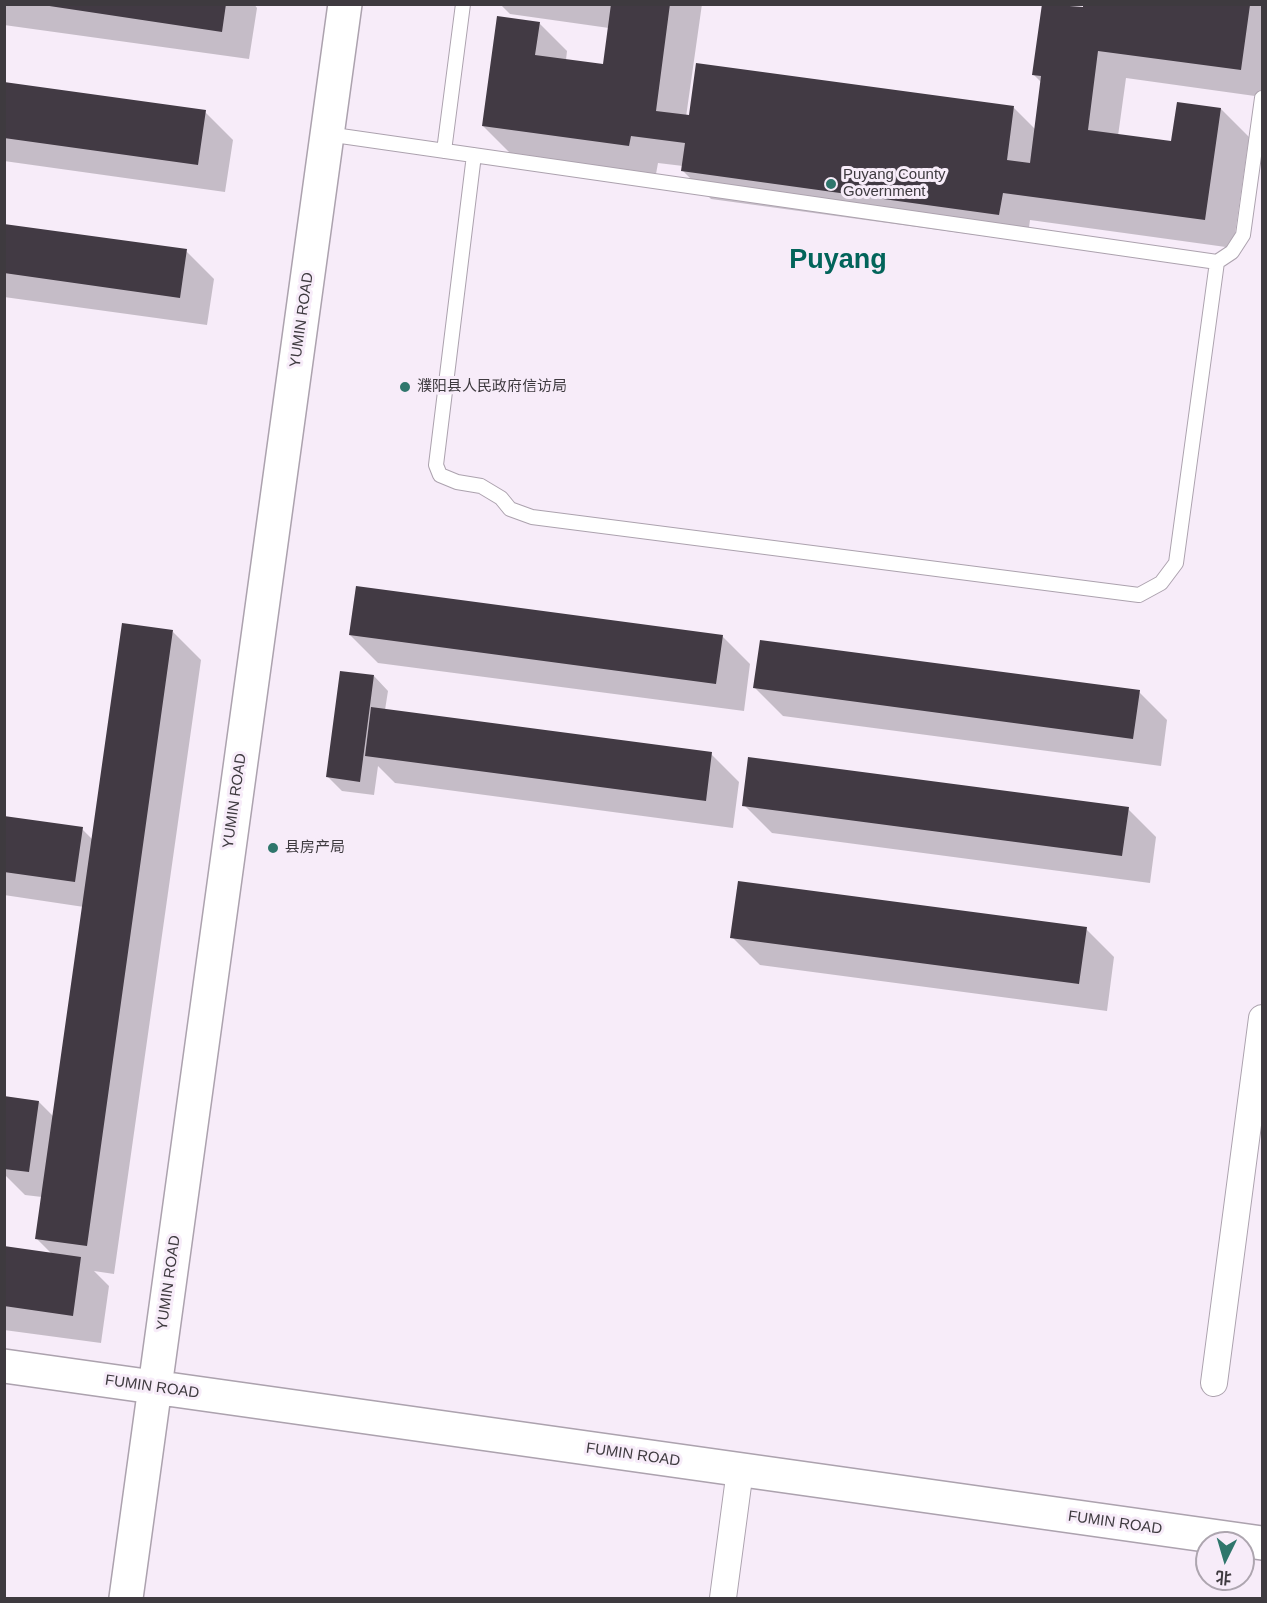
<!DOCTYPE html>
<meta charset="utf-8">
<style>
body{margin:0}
#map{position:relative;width:1267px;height:1603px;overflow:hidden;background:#f7ecf9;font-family:Arial,"Noto Sans SC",sans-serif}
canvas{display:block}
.frame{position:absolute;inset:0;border:6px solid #3e3a3f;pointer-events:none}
.north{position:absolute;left:1195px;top:1531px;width:60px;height:60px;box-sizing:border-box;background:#f7ecf9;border:2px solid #ada5af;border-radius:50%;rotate:185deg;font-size:16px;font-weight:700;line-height:24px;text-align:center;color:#3e3a3f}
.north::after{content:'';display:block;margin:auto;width:21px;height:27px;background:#2f766c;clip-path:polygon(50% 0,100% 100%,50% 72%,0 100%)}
</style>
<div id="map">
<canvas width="1267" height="1603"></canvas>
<div class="frame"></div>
<div class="north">北</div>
</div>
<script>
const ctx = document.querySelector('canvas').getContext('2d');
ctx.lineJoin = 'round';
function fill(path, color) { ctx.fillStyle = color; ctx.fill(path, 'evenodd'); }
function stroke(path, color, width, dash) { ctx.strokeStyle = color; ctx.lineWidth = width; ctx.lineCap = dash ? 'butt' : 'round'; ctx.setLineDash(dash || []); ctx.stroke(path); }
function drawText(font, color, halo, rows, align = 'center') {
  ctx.font = font + ' Arial,"Noto Sans SC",sans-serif'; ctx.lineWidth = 6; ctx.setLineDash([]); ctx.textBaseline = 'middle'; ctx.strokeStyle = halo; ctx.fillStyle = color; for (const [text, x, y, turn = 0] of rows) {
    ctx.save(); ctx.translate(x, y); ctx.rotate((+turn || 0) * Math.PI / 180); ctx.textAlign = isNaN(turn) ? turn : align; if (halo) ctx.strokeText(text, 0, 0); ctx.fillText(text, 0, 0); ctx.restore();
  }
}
const shadow = new Path2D(`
 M4,4h250l3,4 -8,51 -245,-34z
 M500,4h202l-16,113 328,-9 22,22 6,-47 -9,-9 10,-70 41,5 1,-5h177v93l-136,-19 -8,58 55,7 48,-34 28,28 -16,111 -203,-28 -3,22 -316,-43 -28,-28v-5l-25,-3 -2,11 -145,-20 -28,-28 56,-103 28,28 -1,9 38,6 5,-38 -99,-14z
 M4,84l201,28 28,28 -8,52 -221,-31z
 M4,225l182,26 28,28 -7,46 -203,-28z
 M173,632l28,28 -87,614 -20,-3 15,15 -8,57 -97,-13v-83l48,7 -15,-15 5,-42 -17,-2 -21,-21v-77l35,5 15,15 30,-210 -80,-12v-77l78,11 11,11z
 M350,635l372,1 28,28 -6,47 -366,-48z
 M374,676l14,15 -3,19 326,44 28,28 -6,46 -338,-45 -17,-17 -4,29 -32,-4 -14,-14z
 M755,688l384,4 28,28 -6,46 -378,-50z
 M744,805l384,4 28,28 -6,46 -378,-50z
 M1086,929l28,28 -7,54 -347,-46 -28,-28z`);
const building = new Path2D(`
 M36,4h190l-4,28z
 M611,4h59l-14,107 33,4 7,-52 318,43 -7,54 23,3 11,-87 -9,-1 10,-71 41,3v-2h167l-9,65 -143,-19 -10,79 83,11 6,-39 44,6 -16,112 -202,-27 -4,22 -318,-44 4,-28 -54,-7 -2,10 -147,-20 15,-110 43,6 -5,33 68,9z
 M4,82l202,28 -8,55 -194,-27z
 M4,224l183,25 -7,49 -176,-25z
 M356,586l367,49 -7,49 -367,-49z
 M122,623l51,7 -86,616 -52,-7z
 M760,640l380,50 -7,49 -380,-51z
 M340,671l34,4 -14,107 -34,-5z
 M371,707l341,45 -6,49 -341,-45z
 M748,757l381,50 -7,49 -380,-50z
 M4,816l79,11 -8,55 -71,-10z
 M738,881l349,46 -8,57 -349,-46z
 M4,1096l35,5 -10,71 -25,-3z
 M4,1246l77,11 -8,59 -69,-10z`);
const service = new Path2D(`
 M327,134l890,128 15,-10 11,-17 19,-137
 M444,151l19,-147
 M474,155l-38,310 4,10 17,7 24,4 20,12 9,11 22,8 607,78 22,-12 15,-20 41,-301`);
const minor = new Path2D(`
 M1214,1383l48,-365
 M723,1598l17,-128`);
const tertiary = new Path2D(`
 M4,1366l1258,177
 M126,1598l219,-1594`);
const markers = [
 [831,184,6,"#2f766c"],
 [405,387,6,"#2f766c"],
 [273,848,6,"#2f766c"]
];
const poiNames = [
 ["Puyang County",843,175],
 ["Government",843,192],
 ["濮阳县人民政府信访局",417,387],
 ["县房产局",285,848]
];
const streetNames = [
 ["YUMIN ROAD",302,320,-82],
 ["YUMIN ROAD",235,801,-82],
 ["YUMIN ROAD",169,1283,-82],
 ["FUMIN ROAD",152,1387,8],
 ["FUMIN ROAD",633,1455,8],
 ["FUMIN ROAD",1115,1523,8]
];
const townNames = [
 ["Puyang",838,261]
];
fill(shadow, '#0003');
fill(building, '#423a44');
stroke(service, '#aca2ae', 16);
stroke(minor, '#aca2ae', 28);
stroke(tertiary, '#aca2ae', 36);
stroke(service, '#fff', 14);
stroke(minor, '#fff', 26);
stroke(tertiary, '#fff', 33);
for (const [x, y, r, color] of markers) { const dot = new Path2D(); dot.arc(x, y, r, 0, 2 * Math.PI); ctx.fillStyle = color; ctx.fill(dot); stroke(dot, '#f7ecf9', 2); }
drawText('15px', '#3e3a3f', '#f7ecf9', poiNames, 'left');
drawText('15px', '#3e3a3f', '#f7ecf9', streetNames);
drawText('bold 27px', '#02645a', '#f7ecf9', townNames);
</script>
